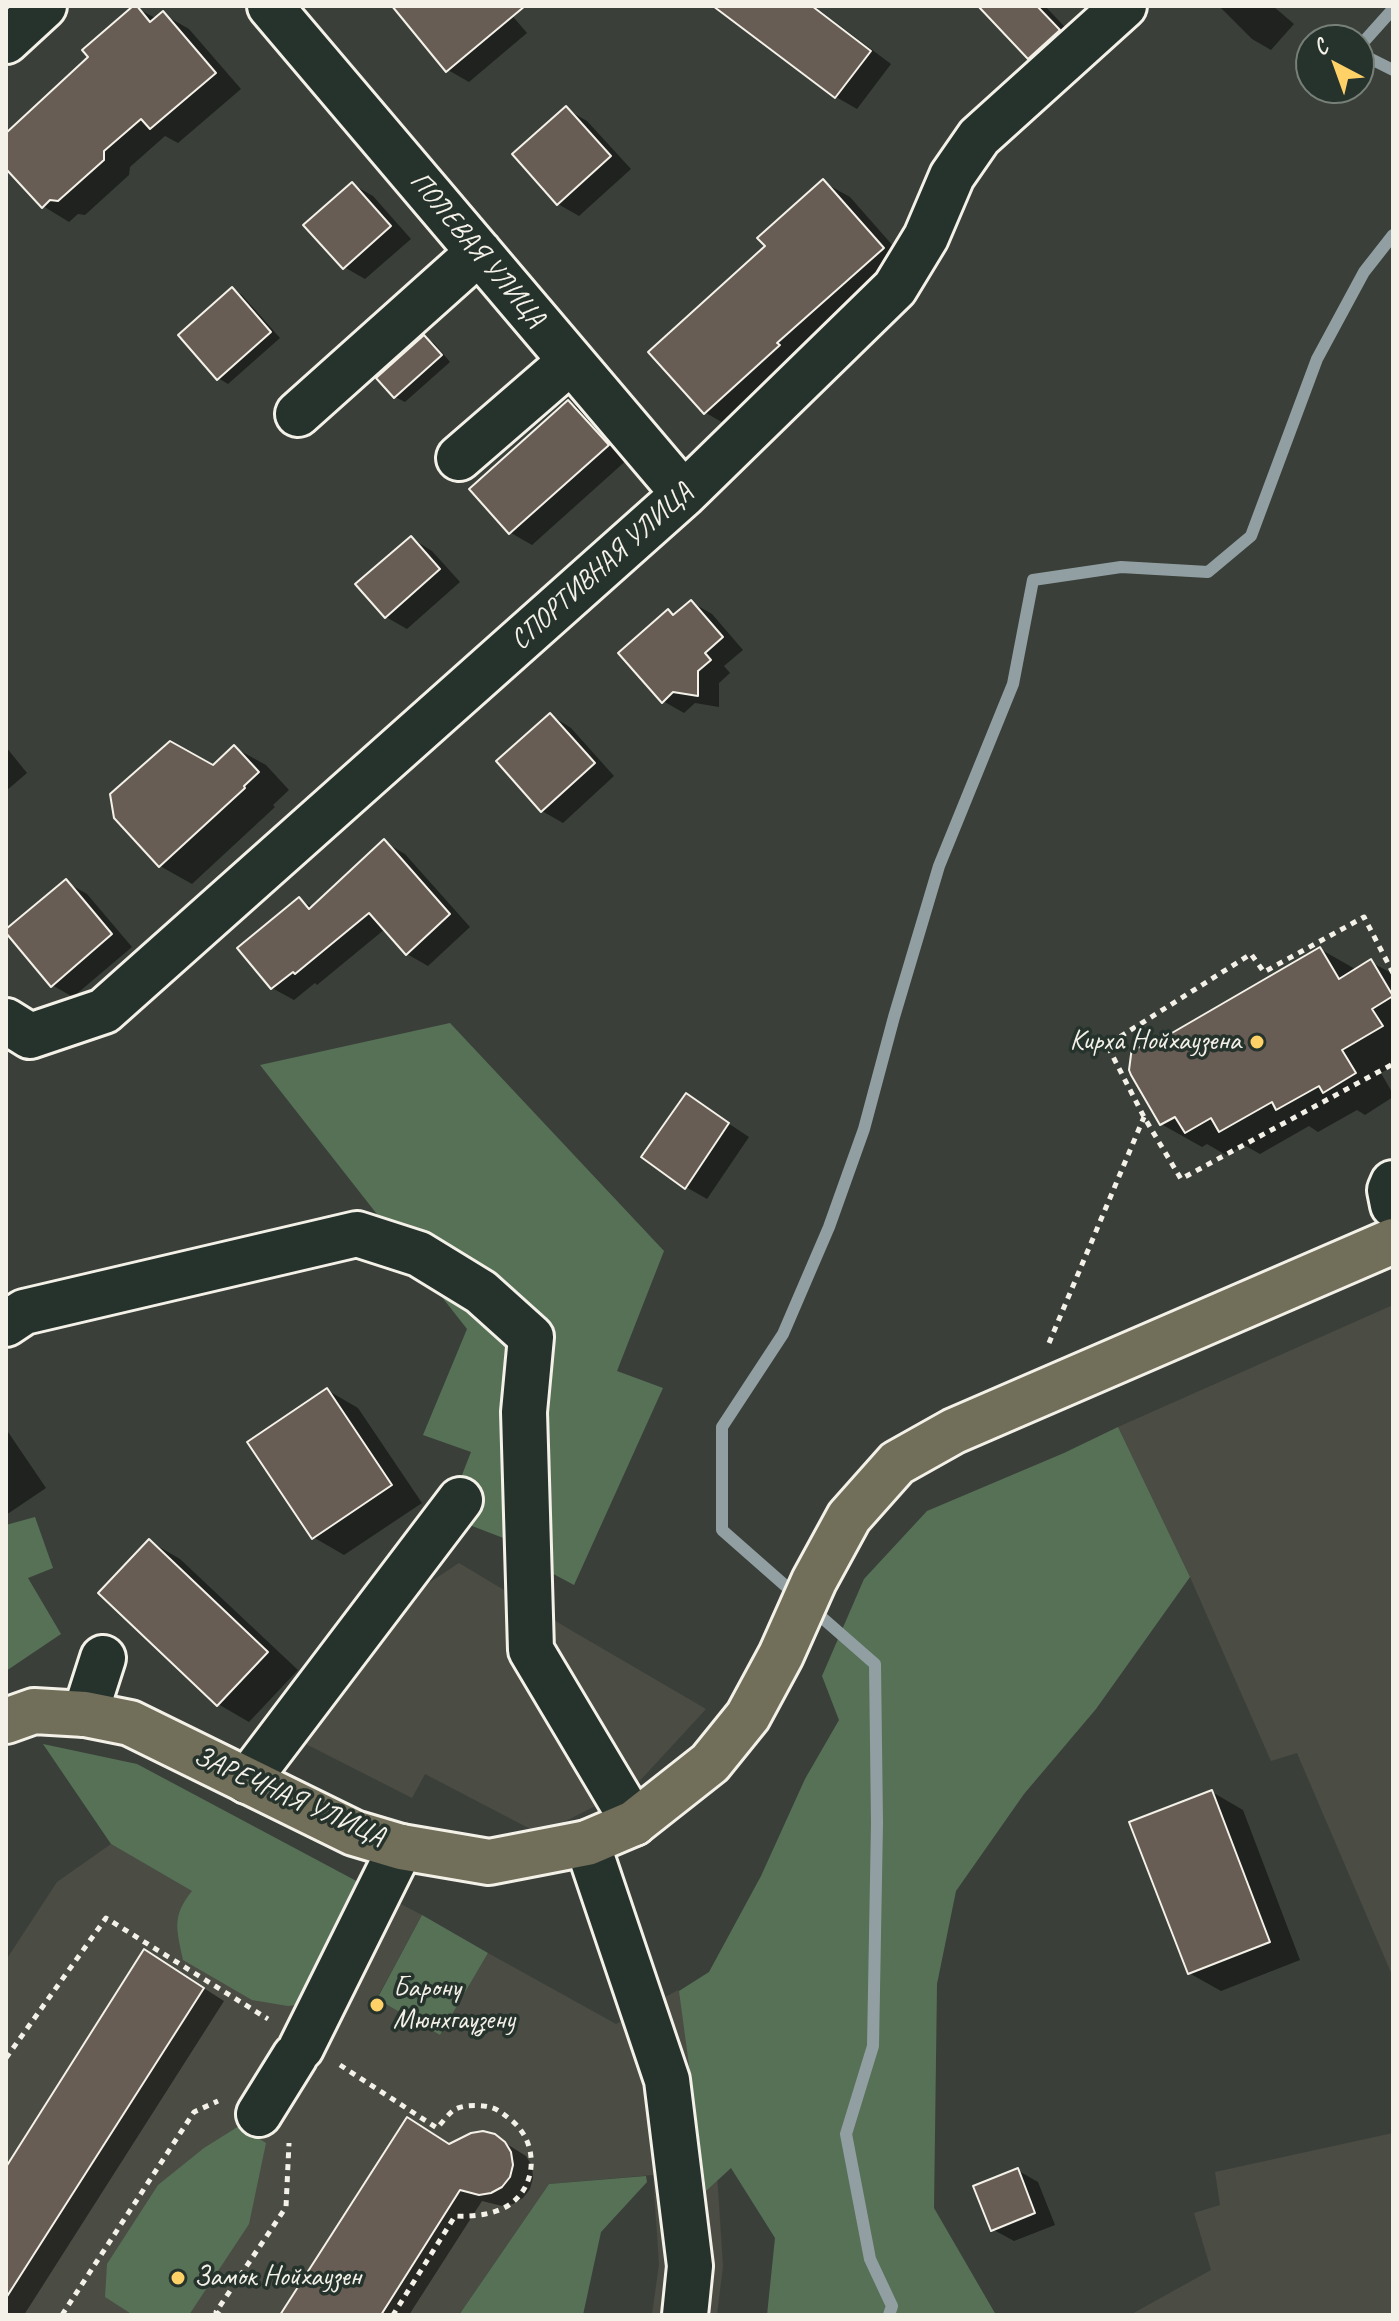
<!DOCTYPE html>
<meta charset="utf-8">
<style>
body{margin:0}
#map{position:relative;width:1399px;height:2321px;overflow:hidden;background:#3a4039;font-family:Caveat,sans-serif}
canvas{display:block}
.frame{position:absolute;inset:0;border:8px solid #f4f1e8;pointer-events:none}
.north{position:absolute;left:1295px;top:24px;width:80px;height:80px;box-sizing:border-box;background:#26332d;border:2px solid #787f78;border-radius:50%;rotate:319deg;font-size:22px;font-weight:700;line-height:32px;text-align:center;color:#f4f1e8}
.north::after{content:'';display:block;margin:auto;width:28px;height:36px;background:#ffd166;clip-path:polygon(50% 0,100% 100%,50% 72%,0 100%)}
</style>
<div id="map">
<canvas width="1399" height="2321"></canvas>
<div class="frame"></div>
<div class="north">С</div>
</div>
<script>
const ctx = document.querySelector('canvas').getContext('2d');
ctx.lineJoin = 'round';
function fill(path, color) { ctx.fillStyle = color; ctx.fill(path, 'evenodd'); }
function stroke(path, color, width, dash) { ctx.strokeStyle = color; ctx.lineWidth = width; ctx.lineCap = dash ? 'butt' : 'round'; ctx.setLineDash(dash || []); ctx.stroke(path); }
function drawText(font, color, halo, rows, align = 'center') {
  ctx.font = font + ' Caveat,sans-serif'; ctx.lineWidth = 7; ctx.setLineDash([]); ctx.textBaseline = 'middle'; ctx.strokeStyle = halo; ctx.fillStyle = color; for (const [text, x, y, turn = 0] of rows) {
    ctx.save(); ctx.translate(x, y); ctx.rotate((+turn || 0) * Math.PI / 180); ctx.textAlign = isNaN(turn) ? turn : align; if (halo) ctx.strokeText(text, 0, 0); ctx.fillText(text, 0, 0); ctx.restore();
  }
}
const built = new Path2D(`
 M1393,1305v672l-96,-224 -26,8 -81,-184 -72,-150z
 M459,1563l115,69 132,77 -71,77 -95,48 -115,-60 -13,24 -114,-58 42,-98z
 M111,1844l208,120 43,-80 60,31 -45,83 63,37 48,-82 128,71 62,-34 8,11 23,51 14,214 -6,49h-65l7,-51 -6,-89 -104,9 -90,131h-453v-355l51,-78z
 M1393,2133v182h-263l81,-45 -17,-57 26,-8 -5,-33z`);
const green = new Path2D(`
 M450,1023l214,228 -47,120 46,17 -89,197 -71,-38 3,-8 -60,-23 25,-64 -48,-17 44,-106 -207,-264z
 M1118,1427l72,150 -94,132 -72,85 -68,97 -19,93 -3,224 62,107h-229l8,-77 -44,-70 -25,23 -27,-200 30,-19 52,-96 44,-97 34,-59 -17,-44 42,-97 63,-68 137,-58z
 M35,1517l18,51 -25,10 33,56 -55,37v-146z
 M43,1744l94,20 225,120 -43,118 -31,4 -36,-6 -69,-40c-6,-30 -12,-43 9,-69l-81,-47z
 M422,1915l66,38 -48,82 -63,-36z
 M239,2126l27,17 -17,81 -60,91h-56l-28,-18 2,-33 51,-79 46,-37z
 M646,2176l1,6 -46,50 -18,83h-124l90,-131z`);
const shadow = new Path2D(`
 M404,6h100l23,27 -58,49 -21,-12z
 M749,6h65l77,58 -34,45 -21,-12z
 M1000,6h45l35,37 -30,26 -21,-12z
 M1219,6h54l21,18 -23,26 -19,-11z
 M135,7l22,12 6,-5 26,15 52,60 -63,54 -13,-7 -35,31 -1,8 -44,40 -7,-1 -9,8 -26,-16 -37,-40v-30l85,-79z
 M566,109l21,12 44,48 -52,47 -21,-12 -43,-50z
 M823,182l27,15 59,67 -177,164 -26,-15 62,-167z
 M352,184l21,12 38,43 -46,40 -21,-12z
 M232,289l10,6 38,43 -52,46 -10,-6z
 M424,337l10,6 16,19 -45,40 -10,-5z
 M569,402l21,12 39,44 -97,87 -21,-12 -39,-44z
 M411,538l21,13 28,31 -53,47 -21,-12z
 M691,602l21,12 31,36 -19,16 6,7 -11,10v24l-24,-4 -11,10 -21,-12 5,-89 8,4z
 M550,715l21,13 43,48 -51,47 -21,-12z
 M6,747l21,26 -21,18z
 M235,748l31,17 23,25 -16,15 2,2 -83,77 -32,-18 53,-99z
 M384,842l21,12 65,73 -42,39 -21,-12 -22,-25 -68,56 -2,-2 -21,17 -22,-12 27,-89 15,9z
 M66,882l21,12 45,53 -59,50 -21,-12z
 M1320,949l37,21 14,-8 22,12v92l-12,7 12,21v3l-28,18 -8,-5 -39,22 -9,-6 -49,28 -16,-9 -18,10 -19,-11 -5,3 -41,-23 15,-72z
 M687,1096l62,41 -42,62 -21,-12 -42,-30z
 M327,1390l31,18 64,95 -78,52 -31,-18z
 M6,1429l40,59 -40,27z
 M149,1541l31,18 118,111 -49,52 -31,-18z
 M1212,1792l31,18 57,150 -79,31 -32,-18z
 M166,1964l58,37 -200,314h-18v-145z
 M494,2136l32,20 6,10 1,12 -3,11 -7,9 -10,6 -11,2 -20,-5 -73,114h-126l167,-169z
 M1017,2170l21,12 17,43 -41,16 -22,-12z`);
const stream = new Path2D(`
 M1359,47l34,-38
 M1359,53l34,17
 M797,1596l-75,-66v-103l61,-93 46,-107 35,-98 30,-112 45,-151 74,-182 20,-104 88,-13 87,5 43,-36 66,-177 47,-87 29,-37
 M811,1608l64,56 2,159 -4,223 -27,88 24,125 22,47 -3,9`);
const building = new Path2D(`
 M133,6h4l13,16 13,-11 53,62 -66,56 -9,-10 -37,32v9l-46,41 -8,-1 -8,8 -36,-39v-36l82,-76 -6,-7z
 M392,6h133l-79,66z
 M713,6h99l59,45 -36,47z
 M978,6h59l23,24 -32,29z
 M566,106l45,50 -54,49 -45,-51z
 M823,179l61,69 -107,95 3,2 -76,69 -56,-62 117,-106 -8,-8z
 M352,182l39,44 -48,43 -40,-44z
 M232,287l39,45 -54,48 -39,-45z
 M424,335l18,20 -48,43 -18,-20z
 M568,400l41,45 -100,89 -40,-45z
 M411,536l29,33 -55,49 -30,-34z
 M691,600l32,37 -18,16 6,7 -13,11v25l-25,-4 -11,11 -44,-50 50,-44 5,6z
 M550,713l45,50 -54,49 -45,-51z
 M170,741l43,24 21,-20 25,27 -15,14 1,2 -86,79 -45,-49 -4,-24z
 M384,839l66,75 -44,41 -37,-42 -74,61 -2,-2 -22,17 -34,-41 62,-51 10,12z
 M66,879l46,55 -61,53 -45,-54v-4z
 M1320,947l19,32 32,-20 22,37 -21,13 11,17 -41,24 14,23 -33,20 -4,-7 -43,24 -4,-8 -53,30 -8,-14 -26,15 -10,-16 -15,8 -29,-50 -2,-5 3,-23 40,2 -7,-12z
 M686,1093l43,30 -44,66 -44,-32z
 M327,1388l65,97 -80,54 -65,-97z
 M149,1539l119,113 -51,54 -119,-113z
 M1212,1790l58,152 -82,32 -59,-152z
 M144,1949l60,39 -198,310v-131z
 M407,2117l42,27 22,-11 12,-2 12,3 10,8 6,10 2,13 -3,12 -8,10 -11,6 -12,2 -19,-5 -79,125h-101z
 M1018,2168l17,45 -44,18 -18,-45z`);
const path = new Path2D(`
 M1393,973l-29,-56 -100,55 -13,-18 -144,91 37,72 37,62 212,-115
 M1049,1343l95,-226
 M6,2058l100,-140 162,101
 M340,2065l97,63c5,-5 11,-14 17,-18 8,-5 21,-5 30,-4 12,1 18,7 27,14 29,23 27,70 -7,88 -15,7 -32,9 -49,8l-62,99
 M62,2315l132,-203 24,-11
 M220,2315l-4,-3 70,-105 3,-64`);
const minor = new Path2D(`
 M270,6l414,488
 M6,41l38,-35
 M298,414l181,-162
 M459,458l112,-97
 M6,1021l24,15 74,-25 580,-517 211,-206 31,-51 26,-61 27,-39 145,-131
 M1393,1183l-3,7 3,15
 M6,1324l18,-12 333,-78 62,20 62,38 50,45 -7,75 7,238 103,173
 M85,1714l18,-56
 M247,1781l213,-281
 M587,1843l80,237 23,186 -5,49
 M301,2048l100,-201
 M259,2114l36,-58`);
const major = new Path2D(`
 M6,1721l28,-10 51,3 45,9 224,110 47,14 88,15 98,-19 47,-20 76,-60 38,-47 33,-61 33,-74 35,-64 48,-54 57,-32 439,-190`);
const markers = [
 [1257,1042,8,"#ffd166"],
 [377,2005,8,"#ffd166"],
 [178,2278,8,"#ffd166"]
];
const streetNames = [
 ["ПОЛЕВАЯ УЛИЦА",477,250,50],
 ["СПОРТИВНАЯ УЛИЦА",602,567,-42],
 ["ЗАРЕЧНАЯ УЛИЦА",289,1797,24]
];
const poiNames = [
 ["Кирха Нойхаузена",1241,1042,"right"],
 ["Барону",393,1989],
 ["Мюнхгаузену",393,2021],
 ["Замок Нойхаузен",194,2278]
];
fill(built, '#4b4c44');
fill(green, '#577157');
fill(shadow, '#0007');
stroke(stream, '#929fa2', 12);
fill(building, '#685d55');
stroke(building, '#f4f1e8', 2);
stroke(minor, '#f4f1e8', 50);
stroke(major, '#f4f1e8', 50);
stroke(path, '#f4f1e8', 5, [6, 6]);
stroke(minor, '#26332d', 44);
stroke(major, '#716e59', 44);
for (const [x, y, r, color] of markers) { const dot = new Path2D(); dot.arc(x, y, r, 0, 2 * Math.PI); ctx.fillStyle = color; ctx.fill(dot); stroke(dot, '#26332d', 3); }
drawText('28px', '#f4f1e8', '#26332d', streetNames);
drawText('28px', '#f4f1e8', '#26332d', poiNames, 'left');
</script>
